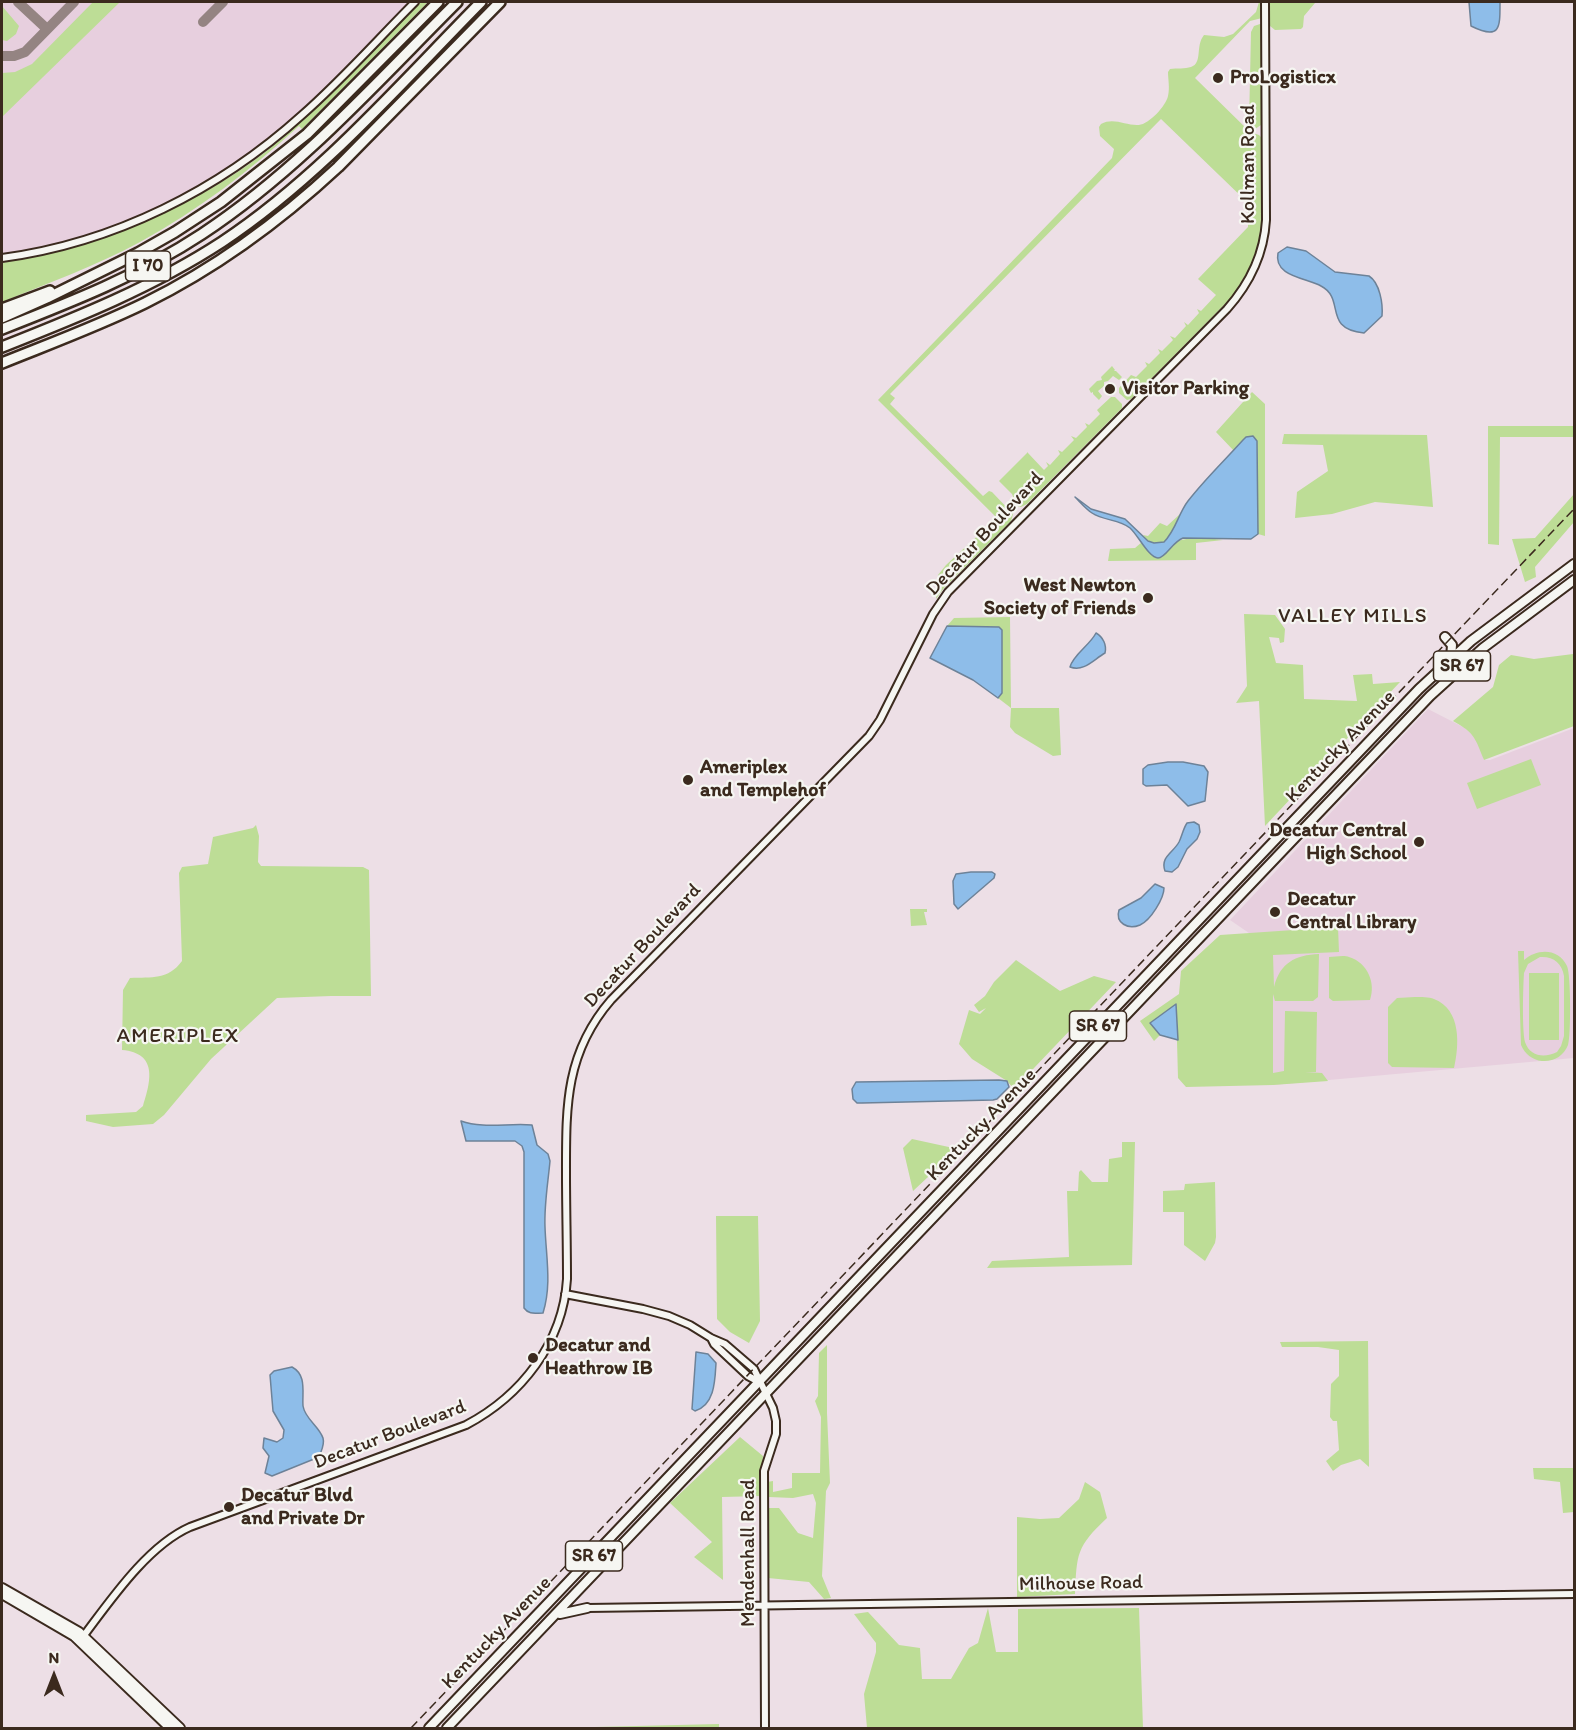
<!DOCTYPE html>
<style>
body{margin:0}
#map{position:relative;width:1576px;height:1730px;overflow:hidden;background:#eddfe6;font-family:Itim,sans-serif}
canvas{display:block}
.frame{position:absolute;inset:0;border:3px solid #3b2a1e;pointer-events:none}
.north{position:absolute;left:24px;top:1646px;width:60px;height:60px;-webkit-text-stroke:4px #f6f6f2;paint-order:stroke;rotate:0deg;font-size:16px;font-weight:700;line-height:24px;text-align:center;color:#3b2a1e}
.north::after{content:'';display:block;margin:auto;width:21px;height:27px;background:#3b2a1e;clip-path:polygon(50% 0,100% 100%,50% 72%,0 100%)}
</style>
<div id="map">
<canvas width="1576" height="1730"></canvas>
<div class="frame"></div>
<div class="north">N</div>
</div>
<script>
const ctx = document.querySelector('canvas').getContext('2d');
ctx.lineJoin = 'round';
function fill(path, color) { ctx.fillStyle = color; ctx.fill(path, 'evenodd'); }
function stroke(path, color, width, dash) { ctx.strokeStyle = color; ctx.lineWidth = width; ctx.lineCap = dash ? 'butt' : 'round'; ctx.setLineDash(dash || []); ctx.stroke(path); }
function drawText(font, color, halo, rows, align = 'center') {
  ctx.font = font + ' Itim,sans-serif'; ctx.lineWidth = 4.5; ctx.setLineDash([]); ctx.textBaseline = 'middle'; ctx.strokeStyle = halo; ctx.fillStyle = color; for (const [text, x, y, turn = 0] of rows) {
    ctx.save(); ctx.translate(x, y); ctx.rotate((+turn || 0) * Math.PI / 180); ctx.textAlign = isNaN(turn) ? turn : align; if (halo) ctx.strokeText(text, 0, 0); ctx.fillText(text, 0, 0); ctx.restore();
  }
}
const built = new Path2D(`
 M2,2h419l-109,110 -63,52 -54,34 -193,99z
 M1428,709l37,19 14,12 5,20h6l84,-32v330l-301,27v-130l-8,-11 -35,-24z`);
const green = new Path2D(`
 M93,2h27l-118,115v-44l13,-1 17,-8z
 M421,2h7l-126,127 -3,-3c-49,45 -101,84 -159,116 -44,24 -92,41 -138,60v-39c96,-20 183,-50 262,-110 57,-44 106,-100 157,-151z
 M1259,2h3v16l-12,3 -55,57 55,54 9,3 3,3v86l-2,14 -9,28 -19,31 -101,102 -4,1 -8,-7v-5l12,-13 5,2 11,-11 -2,-4 4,2 11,-11 -2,-4 4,2 11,-11 -3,-4 5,2 11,-12 -2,-4 4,3 11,-12 -2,-4 4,2 15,-16 -18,-16 50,-52v-24l-87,-84 -271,275 5,4 -5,6 93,92 6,-5 3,1 21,22 -2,7 -67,67 -8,11 2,-24 8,-10 51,-47 -119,-118 234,-242 2,-9 -14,-13 -1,-9 2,-3c13,-7 25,2 38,1 10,-1 27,-19 29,-29 2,-8 0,-17 0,-24l2,-3c7,-1 15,0 21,-2 12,-4 4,-21 13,-32l20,2 9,-3 23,-22z
 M1268,2h46l1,1 -11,13 -1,11 -2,2 -26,1 -5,-4z
 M2,6l17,20 -3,8 -9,7 -5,-1z
 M1260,24l3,2 1,63h-3v36l-6,4 -6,-5 2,-92 3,-6z
 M1112,366l3,4 -1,1h2l6,6 -3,3 -6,-4 -5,5 -4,1v4l-6,5 4,5 -3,4 -6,-6v-2l-2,1 -2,-4 8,-8 5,-1 -1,-3z
 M1252,392l13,12v132l-7,-2 -1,-93 -11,-4 -12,14 -18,-19z
 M1111,397h4l7,7v4l-95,96 -6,3 -4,-1 -5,-12 -13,-13 29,-29v1l16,17 4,-4 -2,-4 4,3 10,-11 -2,-4 4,2 12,-12 -3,-4 5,2 11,-11 -2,-4 4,2 11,-11 -3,-4z
 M1488,426h86v11h-74l-1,108 -11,-1z
 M1284,434l143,1 6,72 -58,-5 -43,12 -37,4 2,-26 31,-21 -5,-26 -41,-1z
 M1574,494v28l-39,45 1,10 -11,5 -13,-43 23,-1z
 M1180,514l-4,13 -12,15c-10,3 -15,1 -21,-7l5,1 12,-13 7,3z
 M1197,537l26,3 -27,3v17l-88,1 2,-12 25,-1 7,-6 5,7 21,2 8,-10z
 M1244,614l31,1 10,14 -1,13 -4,1 -1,-5 -10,-1 7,26 27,2 1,34 53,2 -4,-26 19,-1 1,10 27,-2 -135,144 -6,-125 -23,2 11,-17z
 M1010,617l1,91h48l2,47 -8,1 -38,-23 -5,-6 1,-19 -13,-10 4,-5 -3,-66 -52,-1 7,-8z
 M1574,651v75l-90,34c-9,-22 -9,-27 -31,-39l40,-34 6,-22 12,-10 23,4 39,-5z
 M1531,759l10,26 -64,24 -10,-26z
 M256,825l3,11 -1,26 3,4 102,1 6,3 2,126h-40l-54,2 -66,61 -47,56 -11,9 -40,3 -27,-6v-6l50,-3 7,-6c8,-25 15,-53 -21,-56l1,-60 7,-12c22,-1 38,2 52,-17l-3,-88 3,-6 26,-3 5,-27 40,-9z
 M910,909h17v3h-3l3,13 -16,1z
 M1338,927l1,25 -66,3 1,32c6,-24 21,-32 45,-33l-1,43 -5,4h-38l-2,-7v79l11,-2 1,-60 32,1 -1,60h-11l17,1 6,8 -55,4 -87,2 -8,-9 -2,-73 -26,18 10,12 -6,6 -14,-20 39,-27 2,-23 39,-36z
 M1518,951h6v9c13,-12 35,-12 43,6 4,9 4,70 1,79 -4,11 -15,17 -26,16 -10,-1 -17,-7 -21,-16zM1540,957c13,-1 22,6 24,19v60l-3,10 -4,6c-12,6 -27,5 -32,-10 -3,-13 -2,-54 -1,-69l4,-9z
 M1329,957c6,0 15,-2 20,0 19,6 27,26 21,43l-37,1 -4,-3z
 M1016,960l44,31 34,-15 22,6 -102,107 -7,-8 -35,-22 -13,-15 10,-34 11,4 6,-6 -7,4 -5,-7 11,-9 9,-14z
 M1529,973h30v67h-30z
 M1415,997c6,0 14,0 19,2 28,11 25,47 20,69l-62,-1 -4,-4v-56l9,-9z
 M912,1139l46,10 -45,42 -10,-43z
 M1122,1142h13l-3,123 -145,3 5,-7 77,-4 -2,-66h11l1,-19 2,-2 11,12h16l1,-23 13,-2z
 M1215,1182l1,55 -1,6 -10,18 -21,-16v-33h-21v-21l21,-1 1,-6z
 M716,1216h42l2,105 -11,22 -19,-11 -13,-13z
 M1368,1341l1,126 -9,-8 -19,6 -8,6 -7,-10 13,-11 -2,-29h-4l-3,-4 1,-33 8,-8v-26l-21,-3h-36l-2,-5z
 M827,1345v68l3,70 -4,8 -4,85 9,22 -7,1 -15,-17 -41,-4v-70h11l19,25 15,5 3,-35 -3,-9 -20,4 -24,-1 -2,-15 6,-1v11l19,-4v-15h28l1,-56 -6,-16 3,-5 1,-43z
 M740,1437l23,19 -2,40 -39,1 1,83 -29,-23 18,-15 -42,-39z
 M1533,1468h41v44l-11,1 -3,-31 -26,-3z
 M1085,1482l15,10 7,26c-31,29 -30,36 -32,76l-58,3v-80l23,2 19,-1 20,-19z
 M988,1608l8,44h22v-43l121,-1 4,120h-276l-3,-34 12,-42v-9l-22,-29 14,-2 31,33 21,3 2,31h29l18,-31 9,-5z
 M719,1724v4h-166z`);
const water = new Path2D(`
 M1469,2h31c0,25 1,39 -29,24z
 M1287,247l19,4 29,21 34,4c11,7 14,28 13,40l-18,17c-42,-4 -18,-34 -43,-47 -13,-8 -48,-9 -43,-33z
 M1253,436l4,5 1,93 -7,5 -68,-1c-11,4 -17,20 -25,20 -9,0 -20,-23 -28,-30 -11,-9 -26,-7 -38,-15 -6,-4 -12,-11 -17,-16l16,12 34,10 23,22 6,2 10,-1c12,-12 14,-28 24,-41 17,-22 37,-41 55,-61l3,-3z
 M947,626l52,1 3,3v63l-4,5 -25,-18 -43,-22z
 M1096,633c7,4 11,12 9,20 -12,7 -21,19 -35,14 3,-12 20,-22 26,-34z
 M1168,762h15l21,4 4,6 -3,29 -17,5 -21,-21 -21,1 -3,-2v-15l5,-4z
 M1194,822l5,3 1,7 -3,7 -10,10 -9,18 -6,5 -7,-1c-5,-14 8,-18 14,-29 3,-6 4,-13 8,-19z
 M971,872h21l3,2 -1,4 -36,31 -4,-5 -1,-23 3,-7z
 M1155,884l9,4c0,10 -13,32 -24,37 -12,5 -25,-2 -21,-15l22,-12z
 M1176,1004l2,36 -18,-5 -10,-12z
 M999,1080l8,1 2,6 -12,12 -4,1 -131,3h-5l-4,-4 -1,-10 4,-7z
 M461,1121c22,8 47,2 71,4l5,20 11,9 2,7c-2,22 -6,44 -5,66 1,30 7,57 -2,86 -8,0 -14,2 -19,-5v-156l-2,-6 -7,-5h-49z
 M696,1352l12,2 8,9c-1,17 -1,42 -21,48l-3,-2z
 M292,1367c15,8 10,25 11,39 2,13 16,20 20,32 2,7 -2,13 -4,19l-47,19 -7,-3 4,-17 -6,-8 1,-10 13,4 6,-4 1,-8 -11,-19 -3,-36 4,-4z`);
const taxiway = new Path2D(`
 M18,2l29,27
 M203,22l20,-20
 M2,56h12l11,-4 49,-50`);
const minor = new Path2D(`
 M2,258c112,-15 217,-68 300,-143 40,-35 76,-76 113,-113
 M565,1294l78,15 26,7 21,9 21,13 14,6 29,25 19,39 3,13v13l-12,37 1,257
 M711,1338l3,6 34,32 11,6
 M587,1608l987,-14
 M82,1638c28,-37 65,-92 108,-111l276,-102c55,-29 97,-82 101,-146 0,-36 -1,-71 -1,-106 0,-66 -1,-120 45,-173l258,-264 11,-16 53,-106 15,-22 279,-283c23,-26 37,-54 39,-89l-1,-218`);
const major = new Path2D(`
 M1445,637l7,8 -1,13
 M2,1588l77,44 101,96
 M2,1594l72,42 96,92
 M560,1614l27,-6
 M429,1728l990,-1039 52,-48 103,-77
 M447,1728l983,-1032 53,-48 91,-68`);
const highway = new Path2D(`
 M2,309l48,-18
 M2,318l45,-20 91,-45 37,-21 46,-30 86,-68 131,-132
 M2,329c69,-27 138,-54 200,-95 97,-64 174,-151 255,-232
 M2,347c76,-30 151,-60 220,-105 98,-65 177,-157 259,-240
 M2,363c47,-19 96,-37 143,-60 71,-35 135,-82 193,-136l162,-165`);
const rail = new Path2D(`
 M411,1728l1163,-1219`);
const markers = [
 [1218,78,6,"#3b2a1e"],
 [1110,389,6,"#3b2a1e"],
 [1148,598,6,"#3b2a1e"],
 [688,780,6,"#3b2a1e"],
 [1419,842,6,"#3b2a1e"],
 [1275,912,6,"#3b2a1e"],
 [533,1358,6,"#3b2a1e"],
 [229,1507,6,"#3b2a1e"]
];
const shields = [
 [148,266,45],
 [1462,666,57],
 [1098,1026,57],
 [594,1556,57]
];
const shieldNames = [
 ["I 70",148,266],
 ["SR 67",1462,666],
 ["SR 67",1098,1026],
 ["SR 67",594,1556]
];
const poiNames = [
 ["ProLogisticx",1230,78],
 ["Visitor Parking",1122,389],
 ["West Newton",1136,586,"right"],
 ["Society of Friends",1136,609,"right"],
 ["Ameriplex",700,768],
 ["and Templehof",700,791],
 ["Decatur Central",1407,831,"right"],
 ["High School",1407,854,"right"],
 ["Decatur",1287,900],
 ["Central Library",1287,923],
 ["Decatur and",545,1346],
 ["Heathrow IB",545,1369],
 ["Decatur Blvd",241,1496],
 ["and Private Dr",241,1519]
];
const streetNames = [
 ["Kollman Road",1249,164,-90],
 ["Decatur Boulevard",985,534,-47],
 ["Kentucky Avenue",1341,747,-46],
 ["Decatur Boulevard",643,946,-47],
 ["Kentucky Avenue",982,1125,-46],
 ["Decatur Boulevard",390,1435,-21],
 ["Mendenhall Road",749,1553,-90],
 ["Milhouse Road",1081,1584,-1],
 ["Kentucky Avenue",497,1633,-46]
];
const neighbourhoodNames = [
 ["VALLEY MILLS",1353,617],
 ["AMERIPLEX",178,1037]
];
fill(built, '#e7cfde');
fill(green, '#bddd96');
fill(water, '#8ebde9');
stroke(water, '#6d8298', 1.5);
stroke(taxiway, '#948482', 10);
stroke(minor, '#3b2a1e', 10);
stroke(major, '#3b2a1e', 12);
stroke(highway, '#3b2a1e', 14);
stroke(minor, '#f6f6f2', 6);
stroke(major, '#f6f6f2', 8);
stroke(highway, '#f6f6f2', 9);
stroke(rail, '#3b2a1e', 1.5, [9, 4.5]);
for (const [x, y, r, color] of markers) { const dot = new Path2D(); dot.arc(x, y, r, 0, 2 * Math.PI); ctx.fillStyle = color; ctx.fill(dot); stroke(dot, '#f6f6f2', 2); }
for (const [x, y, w] of shields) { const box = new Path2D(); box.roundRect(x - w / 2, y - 15, w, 30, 4.5); ctx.fillStyle = '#f6f6f2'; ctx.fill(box); stroke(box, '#3b2a1e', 1.5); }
drawText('bold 18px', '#3b2a1e', null, shieldNames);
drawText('bold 20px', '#3b2a1e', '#f6f6f2', poiNames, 'left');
drawText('20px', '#3b2a1e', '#f6f6f2', streetNames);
ctx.letterSpacing = '1.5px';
drawText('21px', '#3b2a1e', '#f6f6f2', neighbourhoodNames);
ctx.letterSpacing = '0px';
</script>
